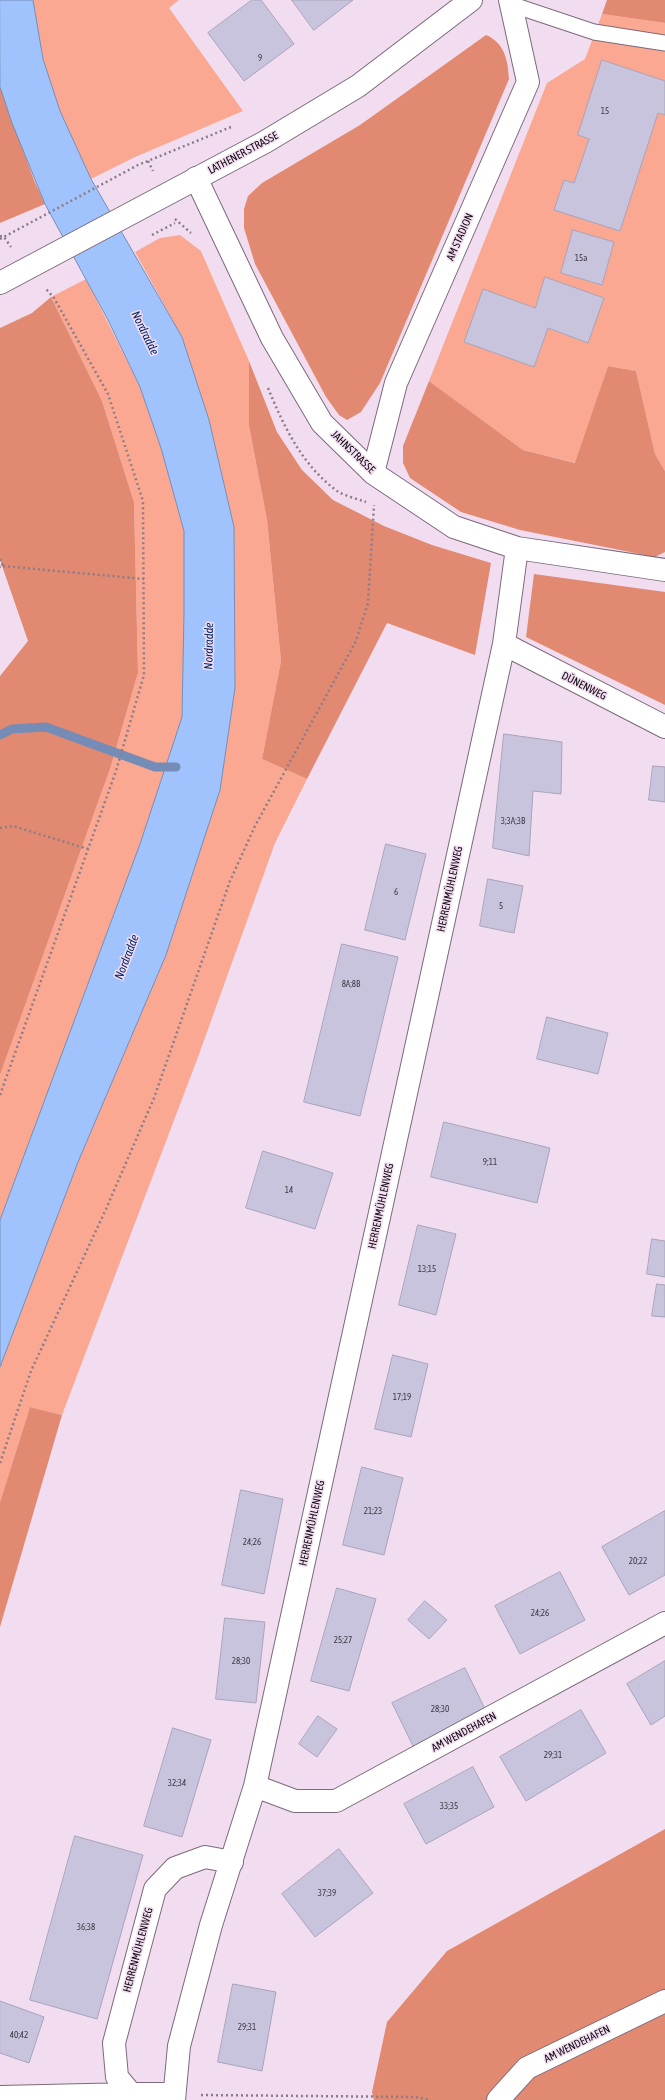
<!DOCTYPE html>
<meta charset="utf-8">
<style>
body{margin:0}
canvas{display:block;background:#f2ddf0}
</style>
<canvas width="665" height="2100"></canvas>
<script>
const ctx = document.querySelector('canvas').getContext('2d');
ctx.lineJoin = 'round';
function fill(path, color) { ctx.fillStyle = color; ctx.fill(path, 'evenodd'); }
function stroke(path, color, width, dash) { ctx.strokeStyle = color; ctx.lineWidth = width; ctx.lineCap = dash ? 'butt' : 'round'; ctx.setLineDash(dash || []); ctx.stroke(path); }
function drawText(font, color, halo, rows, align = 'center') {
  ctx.font = font + ' "Asap Condensed",sans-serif'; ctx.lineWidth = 3; ctx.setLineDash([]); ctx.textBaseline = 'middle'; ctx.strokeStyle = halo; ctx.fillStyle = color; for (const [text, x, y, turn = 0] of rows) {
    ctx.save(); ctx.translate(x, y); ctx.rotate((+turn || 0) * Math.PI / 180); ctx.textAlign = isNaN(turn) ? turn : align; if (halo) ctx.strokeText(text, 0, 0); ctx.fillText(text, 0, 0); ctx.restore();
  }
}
const green = new Path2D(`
 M33,0h146l-10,8 74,103 -108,46 -44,22 -31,-68 -17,-52z
 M602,14l63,9v448l-10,-17 -19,-83 -28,-5 -32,97 -53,-13 -94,-69 118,-298 38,-24z
 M180,235l21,16 48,110v65l18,94 14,141 -19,98 45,20 -32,64 -77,214 -136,358 -32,-8 -30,95v-135l78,-205 88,-207 54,-165 15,-102 -1,-161 -25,-107 -27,-83 -47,-85 25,-14z
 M86,279l54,108 21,61 23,83v81l-2,105 -42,127 -140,376v-145l110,-306 28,-96 -4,-171 -32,-101 -51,-104z`);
const forest = new Path2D(`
 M607,0h58v23l-63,-9z
 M486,35c19,8 22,26 23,44l-129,304 -19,29 -14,8 -8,-5 -13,-18 -71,-133 -11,-36v-19l4,-13 14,-13 98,-58z
 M0,87l34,93 11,24 -45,19z
 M51,297l51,104 32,101 4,171 -28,96 -110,306v-399l28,-35 -28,-81v-232l32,-15z
 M249,361l28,71 25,38 31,30 51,26 48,19 59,18 -16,92 -88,-32 -80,156 -45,-20 19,-98 -14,-141 -18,-94z
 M608,366l28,5 19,83 10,17v81l-10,5 -135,-27 -59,-18 -51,-34 -7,-15v-17l26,-65 94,69 52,13z
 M534,574l131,18v113l-139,-68z
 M30,1407l32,8 -62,212v-125z
 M665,1829v271h-291l-2,-8 15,-70 60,-71z`);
const water = new Path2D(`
 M0,0h33l10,59 17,52 31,68 91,158 27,83 25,107 1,161 -15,102 -54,165 -88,207 -78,205v-147l140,-376 42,-127 2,-105v-81l-23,-83 -21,-61 -32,-67 -63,-116 -33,-81 -12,-36z`);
const stream = new Path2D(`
 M0,735l12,-6 34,-2 109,40h21`);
const building = new Path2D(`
 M252,0h9l33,44 -50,37 -36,-48z
 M292,0h61l-39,30z
 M602,60l63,21v34l-7,-2 -38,118 -66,-21 10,-30 10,3 15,-44 -11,-4z
 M573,230l41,12 -12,43 -41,-12z
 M545,277l59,21 -16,45 -40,-15 -14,39 -70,-25 19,-53 52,19z
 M504,734l58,8 -1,52 -28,-3 -4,65 -36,-8z
 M653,766l12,1v35l-16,-2z
 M386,844l40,10 -21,86 -40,-10z
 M488,879l35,7 -9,47 -34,-7z
 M342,944l56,13 -38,159 -56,-14z
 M547,1017l61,16 -10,41 -61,-15z
 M444,1122l106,26 -13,55 -106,-26z
 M263,1151l70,22 -18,56 -69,-21z
 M418,1225l38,9 -20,81 -37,-10z
 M652,1239l13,2v36l-18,-3z
 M657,1284l8,1v32l-13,-1z
 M393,1355l35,9 -17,73 -36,-8z
 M362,1467l41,11 -19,77 -41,-10z
 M241,1490l42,9 -19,95 -42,-9z
 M665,1511v64l-36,20 -27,-48z
 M560,1572l25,48 -65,34 -25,-48z
 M337,1588l39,11 -27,92 -38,-10z
 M425,1601l22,19 -18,19 -21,-19z
 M225,1618l40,4 -9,81 -40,-4z
 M665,1661v55l-14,9 -24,-41z
 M465,1668l23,47 -73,35 -23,-47z
 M581,1710l25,43 -80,48 -26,-44z
 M318,1716l19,13 -20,28 -18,-13z
 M173,1728l38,12 -29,97 -38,-11z
 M473,1767l21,40 -68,37 -22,-40z
 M75,1836l68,19 -46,164 -67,-19z
 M339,1849l34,44 -58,44 -33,-43z
 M233,1984l43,8 -14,79 -44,-9z
 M0,2001l44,16 -15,46 -29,-10z`);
const path = new Path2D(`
 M148,161l5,10
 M175,219l16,14
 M152,235l23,-12
 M0,236l4,1 7,10
 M0,239l138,-74 93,-38
 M268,388c16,39 34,77 69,103 8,5 20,8 29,11
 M0,559l3,7 -3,1
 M3,566l141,13
 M0,828l13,-2 75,23
 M0,1095l116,-324 28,-96 -1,-174 -35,-107 -54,-96 -8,-9
 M0,1463l31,-92 75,-162 48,-111 76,-217 25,-55 101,-185 12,-38 6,-98
 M201,2095l215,2 13,3`);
const lane = new Path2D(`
 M513,5l81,27 71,11`);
const street = new Path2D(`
 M196,178l76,160 50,85 51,50 81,54 63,21 148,22
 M373,473l23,-90 132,-301 -18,-82
 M504,644l161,83
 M255,1786l40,15h41l329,-178
 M174,2094h-43l-14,-17 -3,-34 41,-154 20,-21 30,-11 27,5
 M0,2097l131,-3
 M174,2100l5,-54 32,-121 44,-139 249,-1142 13,-96
 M498,2100l29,-32 138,-67`);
const secondary = new Path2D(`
 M0,283l265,-141 93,-56 113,-86`);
const numberNames = [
 ["9",260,58],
 ["15",605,111],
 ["15a",581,258],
 ["3;3A;3B",513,821],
 ["6",396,892],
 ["5",501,906],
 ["8A;8B",351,984],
 ["9;11",490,1162],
 ["14",289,1190],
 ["13;15",427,1269],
 ["17;19",402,1397],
 ["21;23",373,1511],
 ["24;26",252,1542],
 ["20;22",638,1561],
 ["24;26",540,1613],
 ["25;27",343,1640],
 ["28;30",241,1661],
 ["28;30",440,1709],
 ["29;31",553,1755],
 ["32;34",177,1783],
 ["33;35",449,1806],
 ["37;39",327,1893],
 ["36;38",86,1927],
 ["29;31",247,2027],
 ["40;42",19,2035]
];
const streetNames = [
 ["LATHENER STRASSE",243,153,-28],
 ["AM STADION",460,237,-66],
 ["JAHNSTRASSE",353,452,44],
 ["DÜNENWEG",584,686,27],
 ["HERRENMÜHLENWEG",450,889,-78],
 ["HERRENMÜHLENWEG",381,1206,-78],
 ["HERRENMÜHLENWEG",312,1523,-78],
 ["AM WENDEHAFEN",464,1732,-28],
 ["HERRENMÜHLENWEG",138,1950,-75],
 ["AM WENDEHAFEN",577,2044,-26]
];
const waterNames = [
 ["Nordradde",145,333,64],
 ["Nordradde",209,646,-89],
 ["Nordradde",127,957,-69]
];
fill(green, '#faa891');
fill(forest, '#e28a71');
fill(water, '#a0c3fd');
stroke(water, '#758cb6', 1);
stroke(stream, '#758cb6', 9);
fill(building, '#c9c4dd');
stroke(building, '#a8a3bb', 1);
stroke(lane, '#7c6a7b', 17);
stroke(street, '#7c6a7b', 24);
stroke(secondary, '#7c6a7b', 24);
stroke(path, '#8a7c89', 2.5, [2, 3]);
stroke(lane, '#fff', 15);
stroke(street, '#fff', 22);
stroke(secondary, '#fff', 22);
drawText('9px', '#3f3844', null, numberNames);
drawText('11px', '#110a11', '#f2ddf0', streetNames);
drawText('italic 12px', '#062967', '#f2ddf0', waterNames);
</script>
